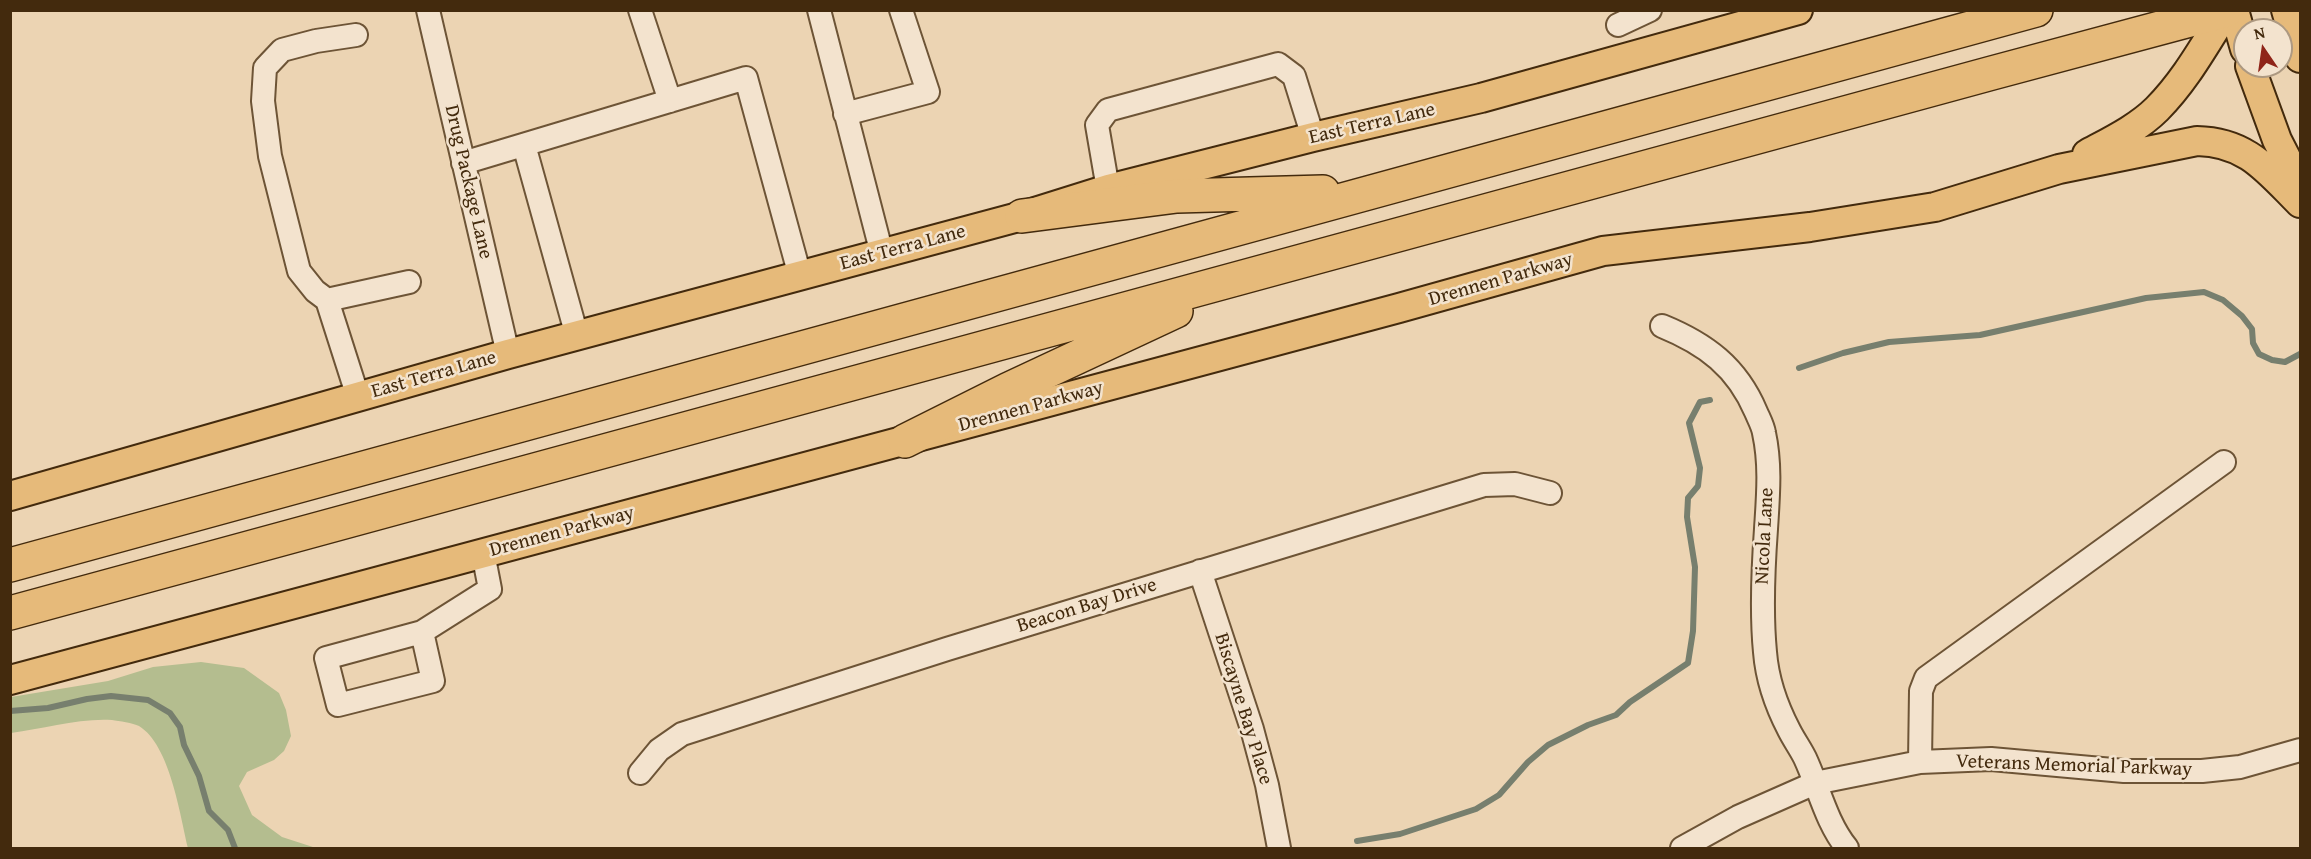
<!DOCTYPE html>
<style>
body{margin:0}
#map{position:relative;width:2311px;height:859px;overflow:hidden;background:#ecd4b3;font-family:"Gentium Book Plus",serif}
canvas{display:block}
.frame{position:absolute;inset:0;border:12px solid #432a0d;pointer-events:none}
.north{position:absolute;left:2233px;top:18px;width:60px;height:60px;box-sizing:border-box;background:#f3e3ce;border:2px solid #ad9981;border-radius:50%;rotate:347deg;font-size:16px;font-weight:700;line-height:24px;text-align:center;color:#432a0d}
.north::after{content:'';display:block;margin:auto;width:21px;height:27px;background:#8f2418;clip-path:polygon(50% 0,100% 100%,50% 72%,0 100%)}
</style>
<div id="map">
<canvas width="2311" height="859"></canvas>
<div class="frame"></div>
<div class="north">N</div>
</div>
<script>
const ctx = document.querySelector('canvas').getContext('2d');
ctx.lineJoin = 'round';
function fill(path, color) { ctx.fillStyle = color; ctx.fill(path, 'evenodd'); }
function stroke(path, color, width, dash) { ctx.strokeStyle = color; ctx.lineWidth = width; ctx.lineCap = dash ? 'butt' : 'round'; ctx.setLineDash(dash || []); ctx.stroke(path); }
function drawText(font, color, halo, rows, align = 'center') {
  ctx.font = font + ' "Gentium Book Plus",serif'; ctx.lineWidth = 5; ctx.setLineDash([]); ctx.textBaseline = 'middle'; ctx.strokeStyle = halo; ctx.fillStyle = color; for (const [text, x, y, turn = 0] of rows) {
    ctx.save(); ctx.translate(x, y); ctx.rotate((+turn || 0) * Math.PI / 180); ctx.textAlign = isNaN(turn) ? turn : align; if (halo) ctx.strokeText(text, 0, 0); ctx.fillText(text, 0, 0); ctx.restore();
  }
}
const green = new Path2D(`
 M201,662l43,6 35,25 7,17 5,26 -7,15 -10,9 -27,12 -8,14 13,29 30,22 34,11h-128c-8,-33 -18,-103 -49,-122 -6,-3 -20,-5 -27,-6 -33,-2 -69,9 -101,13v-36l97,-16 45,-14z`);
const stream = new Path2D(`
 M1799,368l44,-15 46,-11 91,-7 166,-37 58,-6 19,8 19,16 10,13 1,14 6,11 13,6 13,2 15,-8
 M10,711l38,-3 39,-9 24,-3 37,4 22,13 10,14 4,18 15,31 10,35 19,19 7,18
 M1357,841l43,-7 76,-25 23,-14 29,-33 20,-17 40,-20 28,-10 14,-13 58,-39 5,-32 2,-64 -8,-50 1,-19 10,-12 2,-18 -11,-45 11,-21 10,-2`);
const minor = new Path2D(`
 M428,10l80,344
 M640,10l30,91
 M819,10l63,244
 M1618,25l32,-15
 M356,35l-40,6 -34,9 -17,18 -2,33 7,55 29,115 16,20 12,9 31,97
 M845,114l83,-22 -27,-82
 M524,145l53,191
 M463,163l283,-85 54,198
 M1108,189l-11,-64 11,-15 170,-46 16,12 19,61
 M327,300l82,-18
 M1662,326c44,18 75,41 94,86 3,7 7,14 8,21 7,32 4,64 2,96 -3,41 -5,82 -1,123 2,26 12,55 24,78 5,10 11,18 16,28 14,30 21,64 42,90
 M1200,571l52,158 15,56 12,63
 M422,632l11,49 -95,24 -12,-47 96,-26 68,-43 -7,-36
 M1920,762l1,-71 5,-13 298,-216
 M640,773l19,-23 23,-16 265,-85 537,-164 31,-1 35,9
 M1682,848l56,-31 77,-34 105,-21 71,-3 133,12h78l38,-4 60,-17`);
const major = new Path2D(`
 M2234,10l11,39
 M2286,10l14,48
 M2250,66l27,74 23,45
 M2087,154c24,-13 51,-26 70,-45 29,-29 48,-65 70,-99
 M10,496l498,-142 514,-138 86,-27 205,-52 168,-39 317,-88
 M10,680l1389,-372 204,-57 207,-24 125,-20 124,-38 138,-28c50,1 70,29 103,62`);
const highway = new Path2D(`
 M1022,216l155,-20 146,-4
 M905,441l102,-51 169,-79
 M10,565l2026,-555
 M10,613l1982,-540 235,-63`);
const streetNames = [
 ["East Terra Lane",1372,124,-13],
 ["Drug Package Lane",468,182,77],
 ["East Terra Lane",903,248,-15],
 ["Drennen Parkway",1501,280,-16],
 ["East Terra Lane",434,375,-16],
 ["Drennen Parkway",1031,407,-15],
 ["Drennen Parkway",562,532,-15],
 ["Nicola Lane",1765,536,-87],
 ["Beacon Bay Drive",1087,606,-17],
 ["Biscayne Bay Place",1243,709,73],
 ["Veterans Memorial Parkway",2074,766,2]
];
fill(green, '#b4bd8f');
stroke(stream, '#777f6e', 6);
stroke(minor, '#6d5436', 26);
stroke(major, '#432a0d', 32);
stroke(highway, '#432a0d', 36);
stroke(minor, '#f3e3ce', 22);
stroke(major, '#e6ba7a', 28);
stroke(highway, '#e6ba7a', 33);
drawText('20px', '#432a0d', '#f3e3ce', streetNames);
</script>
